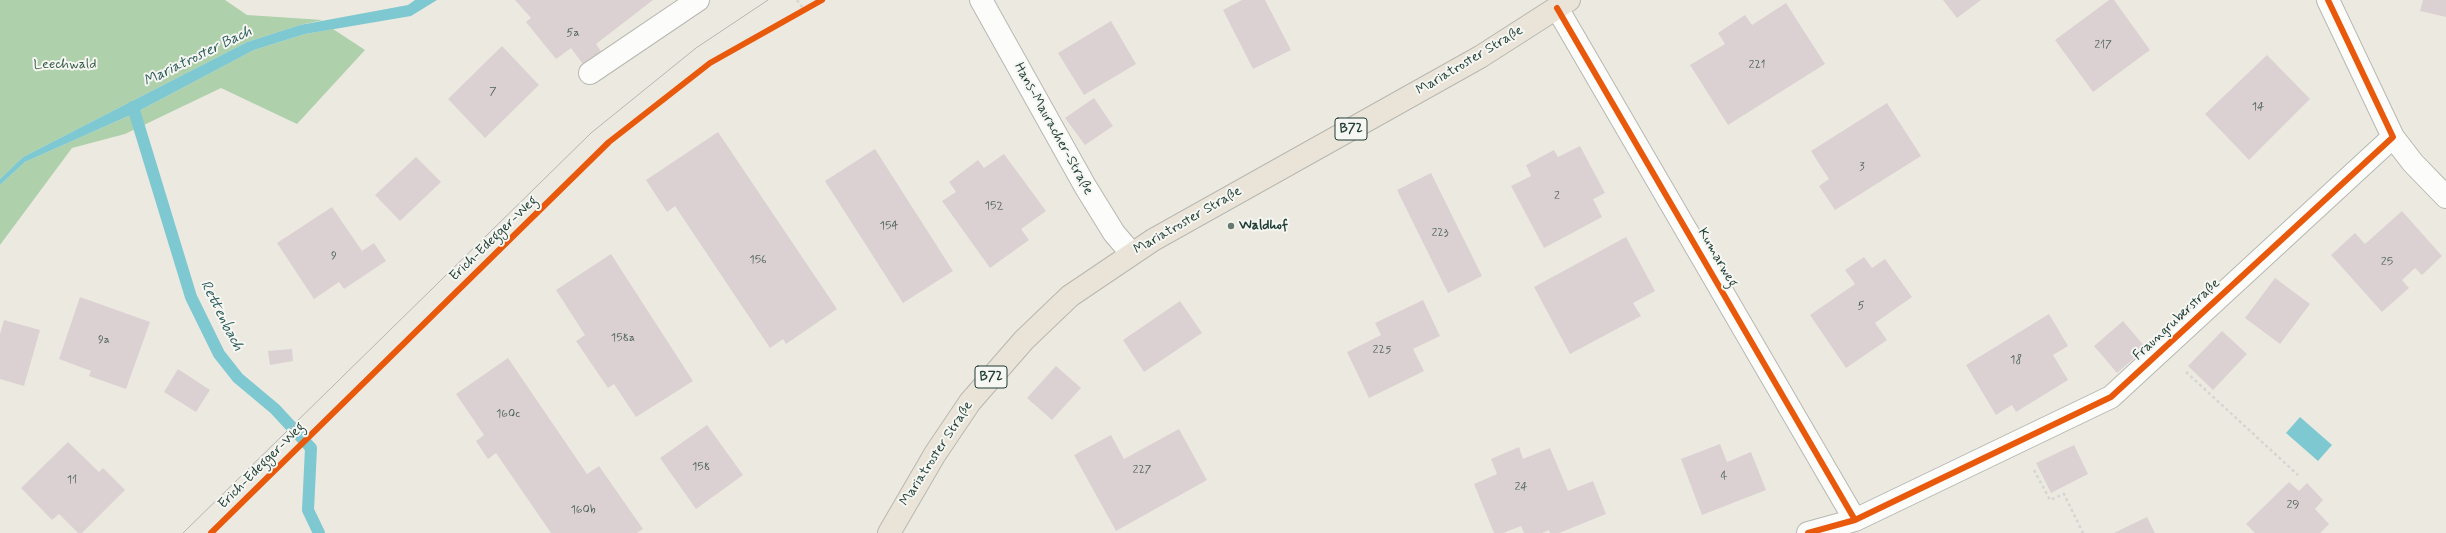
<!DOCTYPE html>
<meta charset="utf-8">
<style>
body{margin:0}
canvas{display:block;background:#ece9e0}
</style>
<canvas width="2446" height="533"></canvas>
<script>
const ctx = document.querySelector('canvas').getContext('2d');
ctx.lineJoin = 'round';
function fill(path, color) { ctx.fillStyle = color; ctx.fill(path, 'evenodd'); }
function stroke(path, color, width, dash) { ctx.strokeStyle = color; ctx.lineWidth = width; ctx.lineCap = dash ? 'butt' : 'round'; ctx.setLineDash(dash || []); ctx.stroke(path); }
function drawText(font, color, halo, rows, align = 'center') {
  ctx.font = font + ' Mynerve,sans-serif'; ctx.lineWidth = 4; ctx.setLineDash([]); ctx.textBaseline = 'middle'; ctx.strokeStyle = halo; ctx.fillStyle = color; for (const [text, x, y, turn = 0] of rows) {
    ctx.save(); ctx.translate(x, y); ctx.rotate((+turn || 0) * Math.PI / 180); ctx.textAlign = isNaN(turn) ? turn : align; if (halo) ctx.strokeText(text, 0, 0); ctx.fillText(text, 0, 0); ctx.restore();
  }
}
const forest = new Path2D(`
 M0,0h225l22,15 76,5 -23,5 -53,17 -224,115 -23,22z
 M333,29l32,21 -68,74 -76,-36 -96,46 -53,14 -72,97v-60l25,-23 110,-49 119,-63 51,-16z`);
const water = new Path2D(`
 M415,0h22l-26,16 -106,18 -51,16 -119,63 -110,49 -25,23v-6l23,-22 224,-115 53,-17 108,-20z
 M2300,417l32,28 -14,16 -32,-28z`);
const stream = new Path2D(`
 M133,107l58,190 28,57 19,24 37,31 36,39 -3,62 11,23`);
const building = new Path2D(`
 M515,0h138l-57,44 6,9 -17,14 -14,-19 -15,11 -30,-37 5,-4z
 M1242,0h23l26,50 -38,19 -30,-59z
 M1943,0h38l-24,18z
 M2109,0h5l36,50 -57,42 -38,-52z
 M2423,0h23v17l-26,-6z
 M1786,3l39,61 -97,61 -38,-60 35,-21 -7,-11 27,-18 7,10z
 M1111,21l25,43 -52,31 -26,-42z
 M502,46l37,39 -54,53 -37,-39z
 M2267,55l43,44 -61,61 -44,-46z
 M1094,98l19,28 -28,19 -20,-27z
 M1887,103l34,53 -86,54 -16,-24 10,-7 -18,-28z
 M718,132l119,177 -51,35 -3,-5 -13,9 -95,-142 -8,6 -21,-32z
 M1580,146l25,47 -12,6 9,18 -58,31 -33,-62 20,-10 -5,-11 28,-15 4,7z
 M875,149l78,122 -50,32 -78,-122z
 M1004,154l42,57 -25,18 8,11 -39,28 -48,-67 14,-9 -7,-10 29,-22 6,8z
 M416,157l25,25 -41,39 -25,-26z
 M1431,173l51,103 -34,17 -51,-103z
 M332,207l30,44 12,-8 12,18 -42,28 -5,-7 -25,17 -37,-56z
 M2402,211l40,45 -20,19 -7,-7 -13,12 7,8 -27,24 -51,-57 24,-22 10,11z
 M1626,237l29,54 -22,12 8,13 -71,38 -36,-67z
 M611,254l82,127 -57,36 -22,-33 -6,4 -32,-47 9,-6 -29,-45z
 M1864,257l8,11 13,-9 27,38 -37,26 12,17 -41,28 -36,-53 45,-31 -10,-14z
 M2275,278l35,26 -30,40 -35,-26z
 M80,297l70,25 -24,67 -37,-13 2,-5 -32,-12z
 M1423,300l17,36 -27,13 11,22 -55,27 -22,-46 34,-17 -6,-12z
 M1180,301l22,32 -58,39 -21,-32z
 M2049,314l19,32 -15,9 15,25 -52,32 -4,-7 -16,10 -30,-50z
 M4,320l36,10 -16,56 -24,-7v-45z
 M2123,321l23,27 -29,25 -23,-27z
 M2222,331l25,23 -34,36 -25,-24z
 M292,349l1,12 -23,4 -2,-14z
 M508,358l79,116 12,-8 44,63 -6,4h-86l-55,-80 -8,6 -12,-18 8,-6 -28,-41z
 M1056,366l25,22 -29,32 -25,-22z
 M178,369l32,21 -14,22 -32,-20z
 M707,425l36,50 -47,34 -36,-51z
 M1179,429l28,51 -91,51 -42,-76 37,-20 13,24z
 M68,442l31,30 4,-4 22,22 -43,43h-4l-19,-19 -7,6 -31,-32z
 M1720,444l7,18 24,-10 15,38 -64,25 -21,-56z
 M2074,445l14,29 -37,19 -15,-30z
 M1519,447l4,12 27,-11 18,43 25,-10 13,33 -47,19h-9l-1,-3 -7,3h-18l-3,-7 -18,7h-9l-20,-49 23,-10 -6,-15z
 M2289,482l10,9 8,-8 16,17 -8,9 14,15 -9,9h-65l-9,-9z
 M2147,517l8,16h-41z`);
const path = new Path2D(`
 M797,0l8,11
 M2186,372l112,103
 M2034,470l16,30 14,-6 19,39`);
const minor = new Path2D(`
 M981,0l104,186 29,47 17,20
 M1557,8l298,512
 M590,73l108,-73
 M2393,137l20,26 33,34
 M1808,533l47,-13 256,-123 282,-260 -65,-137`);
const major = new Path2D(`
 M889,533l46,-79 35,-52 54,-62 46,-44 83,-56 327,-183 89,-57`);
const tram = new Path2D(`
 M183,533l408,-400 105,-85 72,-48`);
const cycleway = new Path2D(`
 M1557,8l298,512
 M211,533l398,-391 101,-79 112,-63
 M1808,533l47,-13 256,-123 282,-260 -65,-137`);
const markers = [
 [1231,226,4,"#677970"]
];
const numberNames = [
 ["5a",573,33],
 ["217",2103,45],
 ["221",1757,65],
 ["7",493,92],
 ["14",2258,107],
 ["3",1862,167],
 ["2",1557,196],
 ["152",994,206],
 ["154",889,226],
 ["223",1440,233],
 ["9",334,256],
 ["156",758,260],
 ["25",2387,262],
 ["5",1861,306],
 ["158a",623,338],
 ["9a",104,340],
 ["225",1382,350],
 ["18",2016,360],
 ["160c",508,414],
 ["158",701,467],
 ["227",1142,470],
 ["4",1724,476],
 ["11",72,480],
 ["24",1521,487],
 ["29",2293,505],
 ["160b",583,510]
];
const shields = [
 [1351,129,32],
 [991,377,32]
];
const shieldNames = [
 ["B72",1351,129],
 ["B72",991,377]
];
const streetNames = [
 ["Mariatroster Straße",1470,61,-31],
 ["Hans-Mauracher-Straße",1053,129,61],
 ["Mariatroster Straße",1188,221,-30],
 ["Erich-Edegger-Weg",494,239,-44],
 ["Kumarweg",1717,258,60],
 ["Fraungruberstraße",2177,320,-43],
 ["Mariatroster Straße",937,454,-57],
 ["Erich-Edegger-Weg",262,466,-45]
];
const parkNames = [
 ["Leechwald",65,65]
];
const poiNames = [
 ["Waldhof",1239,226]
];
const waterNames = [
 ["Mariatroster Bach",198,57,-26],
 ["Rettenbach",221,316,63]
];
fill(forest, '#aed1ab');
fill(water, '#7ec8d1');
stroke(stream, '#7ec8d1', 12);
fill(building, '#dbd1d3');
stroke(minor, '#b7b8b1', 24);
stroke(major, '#b7b8b1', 24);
stroke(path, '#d5d5d3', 2.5, [3, 3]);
stroke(minor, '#fcfcfa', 22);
stroke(major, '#eae3d8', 22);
stroke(tram, '#b3b6b4', 1);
stroke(cycleway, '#e8590c', 6);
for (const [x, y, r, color] of markers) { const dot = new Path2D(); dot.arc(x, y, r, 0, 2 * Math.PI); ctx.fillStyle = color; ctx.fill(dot); stroke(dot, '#f6f6f2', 1.5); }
drawText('12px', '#4e625c', null, numberNames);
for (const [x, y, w] of shields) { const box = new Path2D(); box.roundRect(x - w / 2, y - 11, w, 22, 3); ctx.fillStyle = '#f6f6f2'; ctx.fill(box); stroke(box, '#1f3d34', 1); }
drawText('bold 13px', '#1f3d34', null, shieldNames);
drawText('14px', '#1f3d34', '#f6f6f2', streetNames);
drawText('14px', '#385d48', '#f6f6f2', parkNames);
drawText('bold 14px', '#1f3d34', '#f6f6f2', poiNames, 'left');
drawText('italic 15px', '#2b5c5a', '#f6f6f2', waterNames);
</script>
